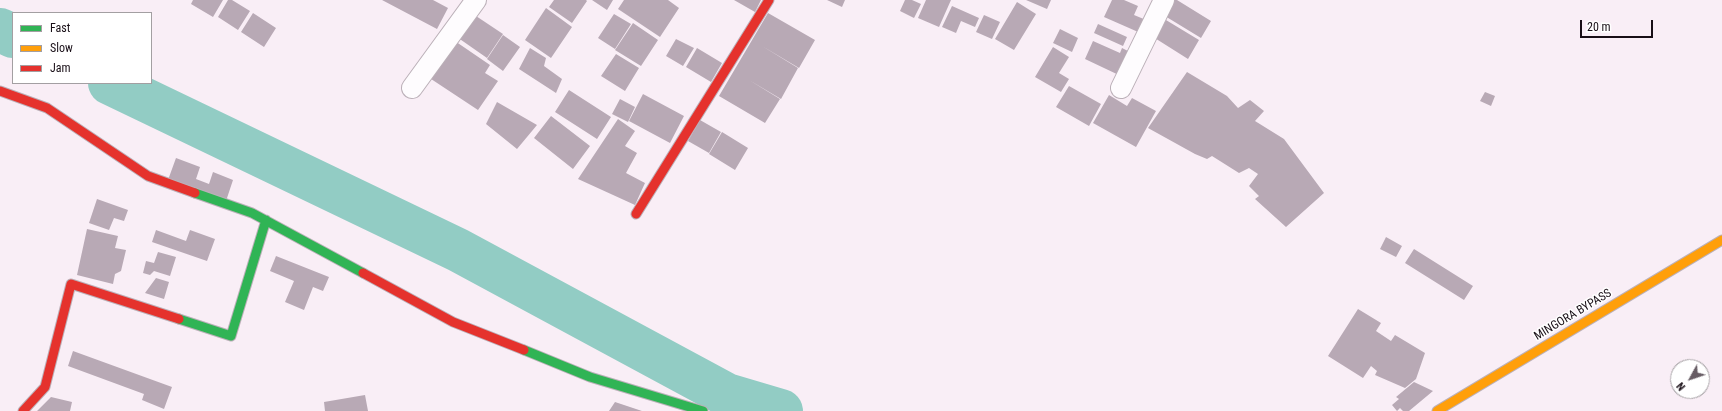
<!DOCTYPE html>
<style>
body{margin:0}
#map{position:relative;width:1722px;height:411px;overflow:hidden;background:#f9eef6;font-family:"Roboto Condensed",sans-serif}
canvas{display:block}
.legend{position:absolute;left:12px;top:12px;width:140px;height:72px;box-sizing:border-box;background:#fff;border:1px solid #a39fa2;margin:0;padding:5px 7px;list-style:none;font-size:12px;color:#180e16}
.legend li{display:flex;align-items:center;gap:8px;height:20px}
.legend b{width:20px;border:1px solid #a39fa2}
.north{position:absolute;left:1670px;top:359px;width:40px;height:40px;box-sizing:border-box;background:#fff;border:1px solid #a39fa2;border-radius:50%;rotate:230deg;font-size:11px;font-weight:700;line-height:16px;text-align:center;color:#180e16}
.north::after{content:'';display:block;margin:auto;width:14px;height:18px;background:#675c64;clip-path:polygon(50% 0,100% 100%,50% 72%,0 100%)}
.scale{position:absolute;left:1580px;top:20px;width:73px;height:18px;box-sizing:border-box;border:2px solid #180e16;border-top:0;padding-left:5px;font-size:12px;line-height:14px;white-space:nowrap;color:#180e16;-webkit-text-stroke:3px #fff;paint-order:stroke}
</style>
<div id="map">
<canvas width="1722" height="411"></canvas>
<ul class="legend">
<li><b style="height:5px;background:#30b455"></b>Fast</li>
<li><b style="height:5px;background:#ff9f0a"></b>Slow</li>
<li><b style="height:5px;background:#e5322d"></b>Jam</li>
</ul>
<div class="north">N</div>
<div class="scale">20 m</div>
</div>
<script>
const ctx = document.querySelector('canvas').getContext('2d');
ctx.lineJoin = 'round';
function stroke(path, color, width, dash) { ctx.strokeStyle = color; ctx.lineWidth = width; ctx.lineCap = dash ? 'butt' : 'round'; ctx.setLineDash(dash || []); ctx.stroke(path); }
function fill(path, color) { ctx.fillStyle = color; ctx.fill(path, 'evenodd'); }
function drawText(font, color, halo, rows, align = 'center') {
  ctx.font = font + ' "Roboto Condensed",sans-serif'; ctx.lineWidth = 3; ctx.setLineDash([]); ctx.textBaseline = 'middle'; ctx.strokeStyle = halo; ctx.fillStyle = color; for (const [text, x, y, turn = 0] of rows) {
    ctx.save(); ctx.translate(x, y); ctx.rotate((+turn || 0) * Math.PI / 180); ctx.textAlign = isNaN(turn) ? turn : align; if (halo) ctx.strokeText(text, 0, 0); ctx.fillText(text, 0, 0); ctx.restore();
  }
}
const river = new Path2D(`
 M0,30l13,6
 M110,83l348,167 269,145 54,16`);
const building = new Path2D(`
 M193,0h30l-10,17 -22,-13z
 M228,0h4l18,11 -12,19 -20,-13z
 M382,0h51l15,8 -11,21z
 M554,0h32l1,1 -15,22 -23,-16z
 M592,0h21l-6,10z
 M624,0h44l11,8 -19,29 -42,-28z
 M734,0h27l-6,12z
 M827,0h18l-3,7z
 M905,0h7l9,4 -7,14 -14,-7z
 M926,0h25l-12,27 -21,-9z
 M1026,0h25l-4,9z
 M1112,0h12l14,6 -4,9 17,7 -6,13 -41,-18z
 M1168,0h9l34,21 -10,17 -41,-25z
 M1017,2l19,12 -22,36 -19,-11z
 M952,6l27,12 -4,9 -14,-6 -5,12 -14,-6z
 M546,8l26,19 -21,31 -26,-18z
 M470,12l33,22 -16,24 -33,-23z
 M253,13l23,15 -12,19 -23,-15z
 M768,13l47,27 -16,28 -37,-22 36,22 -17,31 -32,-19 31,19 -15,24 -46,-27z
 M614,14l17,10 -16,25 -17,-11z
 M984,15l16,7 -8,17 -16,-7z
 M1161,17l38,23 -11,19 -38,-24z
 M633,23l25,17 -17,26 -26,-16z
 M1098,24l29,13 -4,9 -29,-13z
 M1060,29l18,9 -6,14 -19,-9z
 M503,35l17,12 -17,24 -16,-12z
 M449,37l41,28 -5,8 13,8 -20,29 -53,-35z
 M676,39l18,9 -11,18 -17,-10z
 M1093,41l27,12 2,-5 12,6 -11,23 -38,-18z
 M1053,47l16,10 -10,16 10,6 -8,13 -26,-15z
 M530,48l16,10 -2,8 18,13 -6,14 -37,-24z
 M697,48l25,15 -11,19 -25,-15z
 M616,54l23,14 -14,23 -24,-15z
 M1187,72l40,24 11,12 12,-8 14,11 -9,10 29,18 40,54 -38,34 -31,-28 4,-3 -10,-10 9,-12 -9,-6 -10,5 -27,-17 -5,3 -12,-5 -47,-26z
 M1069,86l32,18 -12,22 -33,-19z
 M569,90l42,27 -14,22 -42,-27z
 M1485,92l10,4 -4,10 -11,-5z
 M643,94l41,22 -14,27 -41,-22z
 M1109,95l18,11 5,-8 24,13 -20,36 -43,-24z
 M620,99l15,8 -7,15 -16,-8z
 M497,102l40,23 -20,24 -31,-25z
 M551,116l39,30 -17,23 -39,-31z
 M618,119l17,12 -10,15 12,7 -11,20 19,10 -10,22 -57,-26z
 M700,120l21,12 -12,21 -21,-12z
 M722,132l26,16 -13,22 -26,-16z
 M176,158l24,9 -4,12 13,5 4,-12 20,8 -7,21 -58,-21z
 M97,199l31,11 -4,11 -10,-3 -5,12 -20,-7z
 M87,229l31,7 -3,12 11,2 -5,21 -6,3 -2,10 -36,-9z
 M156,230l30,11 4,-11 25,9 -8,22 -55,-19z
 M1386,237l16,9 -6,11 -16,-8z
 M1414,249l59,37 -9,14 -59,-37z
 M158,252l18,5 -6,19 -16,-5 -4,4 -7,-2 3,-12 8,2z
 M276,256l53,21 -6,14 -10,-4 -9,23 -19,-8 9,-21 -24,-10z
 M156,278l13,4 -5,17 -19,-6z
 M1358,309l23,14 -5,8 15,10 4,-6 30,18 -9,26 -11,9 -30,-13 2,-4 -6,-5 -8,12 -35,-22z
 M73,351l99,36 -8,22 -22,-9 2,-6 -76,-28z
 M1414,382l19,9 -24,20h-6l-3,-3 -3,3 -5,-6 7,-6 -3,-2z
 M365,395l3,16h-43l-1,-9z
 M51,397l21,5 -2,9h-33z
 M615,402l27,9h-33z`);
const street = new Path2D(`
 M412,88l64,-88
 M1121,88l43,-88`);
const fast = new Path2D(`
 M195,193l57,20 111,60
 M179,319l52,17 35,-116
 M524,350l66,27 113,34`);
const slow = new Path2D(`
 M1437,411l285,-171`);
const jam = new Path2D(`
 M0,91l47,17 101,68 47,17
 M636,214l133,-214
 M363,273l90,49 71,28
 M23,411l22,-24 26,-103 108,35`);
const streetNames = [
 ["MINGORA BYPASS",1573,315,-31]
];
stroke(river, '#92ccc4', 44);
fill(building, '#b8a9b5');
stroke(street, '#bbb0b8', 22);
stroke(fast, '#bbb0b8', 11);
stroke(slow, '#bbb0b8', 11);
stroke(jam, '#bbb0b8', 11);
stroke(street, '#fefcfe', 20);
stroke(fast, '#30b455', 9);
stroke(slow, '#ff9f0a', 9);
stroke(jam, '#e5322d', 9);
drawText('12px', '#180e16', '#fff', streetNames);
</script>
